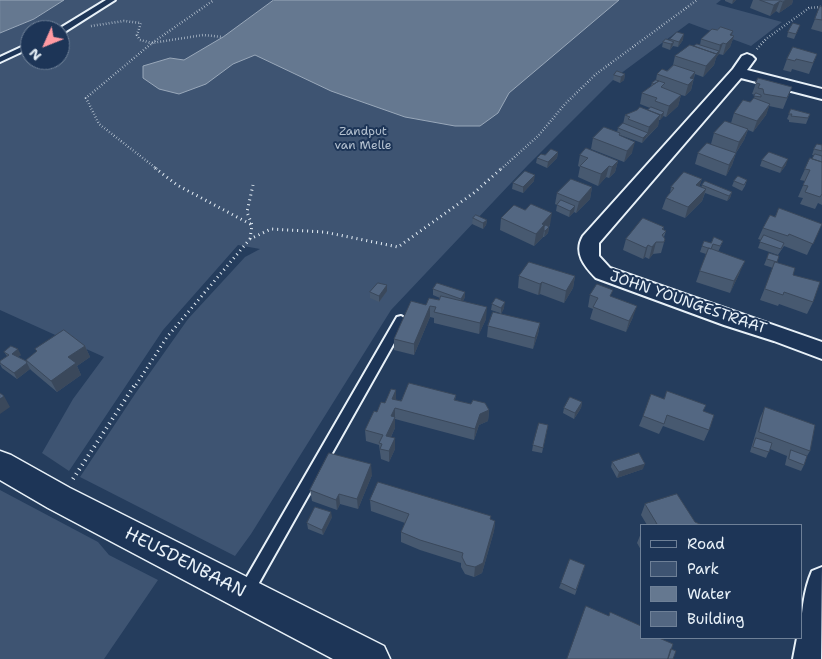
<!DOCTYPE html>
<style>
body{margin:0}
#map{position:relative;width:822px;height:659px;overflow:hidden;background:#253d5d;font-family:"Shantell Sans",sans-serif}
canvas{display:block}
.legend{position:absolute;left:640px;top:524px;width:162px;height:115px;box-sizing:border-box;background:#1d3557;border:1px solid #6e8097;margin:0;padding:6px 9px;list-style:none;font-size:15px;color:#e8f1f8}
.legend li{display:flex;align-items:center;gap:10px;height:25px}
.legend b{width:25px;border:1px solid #6e8097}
.north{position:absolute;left:20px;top:20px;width:50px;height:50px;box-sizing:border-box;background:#1d3557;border:1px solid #6e8097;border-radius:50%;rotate:226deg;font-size:14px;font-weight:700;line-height:20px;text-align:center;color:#e8f1f8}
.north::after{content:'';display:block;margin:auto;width:18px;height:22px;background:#ff9aa2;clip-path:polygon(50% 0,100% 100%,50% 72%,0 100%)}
</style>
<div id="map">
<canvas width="822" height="659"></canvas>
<ul class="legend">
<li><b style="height:6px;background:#1d3557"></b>Road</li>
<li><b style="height:14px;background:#3e5472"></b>Park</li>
<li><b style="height:14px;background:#657890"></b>Water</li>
<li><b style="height:14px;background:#536782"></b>Building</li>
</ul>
<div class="north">N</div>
</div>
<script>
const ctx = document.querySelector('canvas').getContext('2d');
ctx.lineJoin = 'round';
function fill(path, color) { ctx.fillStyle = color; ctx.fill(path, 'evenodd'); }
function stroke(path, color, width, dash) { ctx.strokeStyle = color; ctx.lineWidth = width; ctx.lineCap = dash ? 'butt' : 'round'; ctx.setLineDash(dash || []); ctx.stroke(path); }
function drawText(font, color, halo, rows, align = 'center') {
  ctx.font = font + ' "Shantell Sans",sans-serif'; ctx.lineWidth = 4; ctx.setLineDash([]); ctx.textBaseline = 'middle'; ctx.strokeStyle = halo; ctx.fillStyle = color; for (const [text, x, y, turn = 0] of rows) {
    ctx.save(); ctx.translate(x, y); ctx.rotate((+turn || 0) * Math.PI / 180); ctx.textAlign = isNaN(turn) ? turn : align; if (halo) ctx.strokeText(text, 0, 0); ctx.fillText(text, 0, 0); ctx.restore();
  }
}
const green = new Path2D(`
 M64,0h657l-5,4 66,18 -31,24 -62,-23 -73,54 -88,88 -137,145 -140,224 -16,22 -155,-79 55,-83 53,-75 57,-62 15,-8 -22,-4 -75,85 -94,141 -27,-18 31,-54 31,-42 -104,-47v-277l34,-14zM30,30h30v30h-30z
 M0,490l98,52 11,13 49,25 -54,79h-104z`);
const water = new Path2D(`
 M0,0h64l-30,19 -34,14z
 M274,0h345l-110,93 -11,20 -18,13h-25l-50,-9 -74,-26 -76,-36 -22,9 -27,20 -27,10 -20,-5 -16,-11v-12l27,-8 14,2 39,-23z`);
const pathFar2 = new Path2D(`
 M91,26l33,-5 17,2 -4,12 3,5 12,3 51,-8 20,2
 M757,49l9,-10 43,-31 13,-1
 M157,169l-58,-45 -13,-26 66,-55 62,-43
 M501,169l37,-33 27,-32 31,-30 101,-74`);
const pathFar1 = new Path2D(`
 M155,168l22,17 75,40
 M250,239l2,-14 -5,-13 6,-27
 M136,385l31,-48 83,-98 21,-10 53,3 74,15 77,-55 27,-24`);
const path = new Path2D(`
 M73,479l63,-96`);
const service = new Path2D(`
 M106,0h9l-52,33h-3v-3h-3z
 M30,43v5l-30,14v-5z
 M401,316l6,4 -156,277 -5,2 -5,-2 -2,-5 2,-5 156,-270z`);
const minor = new Path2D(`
 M747,54l5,2 3,3 -8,11 75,19v10l-81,-21 -142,165v13l11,12 212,74v17l-48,-18 -50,-16 -128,-47c-11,-11 -23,-25 -13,-42l150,-167 9,-13z
 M822,567l-1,92h-28l4,-21h4c0,-22 2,-46 11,-67z`);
const secondary = new Path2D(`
 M0,451l11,4 59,33 314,158 6,13h-57l-285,-151 -48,-28z`);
const wall = new Path2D(`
 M725,0h11l-4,4 -7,-3z
 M753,0h40l-1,4 -13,9 -3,-2 -6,5 -20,-8z
 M822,7v25l-11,-3 4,-10z
 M800,25l-6,14 -7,-2 1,-5z
 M732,35l2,1 -4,11 -7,8 -4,-1 -2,2 -1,2 -2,7 -11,12 -8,-3 -4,16 -6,6 -4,-1 -3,11 -12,11 -3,-1 -3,4h-1l-1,6 -16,17 -22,-8 12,18 -8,9 -33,-13 2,-11 24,-6 1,-4 5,-4 2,-9 23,-5 2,-2 -10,-4 2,-11 9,-7 1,-3 4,-3 1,-6 10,-3 6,-6 2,-9 19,-10 6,-1 1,-6z
 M670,39l13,1 -5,7 -5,-1 -3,4 -8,-3 1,-5 6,-2z
 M817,54l-8,20 -17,-5 -1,3 -8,-2 4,-11z
 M625,74l-1,6 -4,3 -7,-3 1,-5z
 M756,83l36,4 -9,22 -14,-3 -3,9 -13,17 -5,-2 -4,10 -8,13 -4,12 -6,11 -31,-12 3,-11 13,-9 3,-11 17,-10 3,-10 16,-11 4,-4 1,-3 -3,-1z
 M791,109l19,5 -4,10 -17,-2v-2l-2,-1z
 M822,145v60l-4,-2 -3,6 -15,-5 3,-6 -5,-1 7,-16 -5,-1 5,-11 7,-10 2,-4h-2l2,-6z
 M558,152l-1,6 -10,10 -11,-5 1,-5 8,-3z
 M580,155l38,6 -3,11 -6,6 -3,-1 -8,9 -20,-9 2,-10 -2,-1z
 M762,160l24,5 -6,8 -20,-7z
 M702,179l-3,8 2,1 1,-3 30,7 -2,6 -3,3 -22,-8 -3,8 -17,17 -23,-9 4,-11 4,-5 1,-6z
 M747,180l-2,6 -3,5 -10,-5 2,-5z
 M534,181l-11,12 -11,-4 1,-6z
 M592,187l-2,12 -14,14 -2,-1 -5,5 -13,-6 1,-6 -2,-1 2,-11z
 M775,217l47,7 -15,31 -23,-9 -6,9 -20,-7 3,-8 -3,-1 5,-11z
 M473,218l14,2 -1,5 -3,4 -11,-5z
 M501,218l49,7 -1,2 -1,6 -4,4h-1l-9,9 -34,-16z
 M664,227l-1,3 3,1 -2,6 1,2 -4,14 -8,1 -4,5 -4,-2 -2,2 -20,-9 3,-11z
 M723,241l-5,11 22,20 -10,21 -34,-11 10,-28 -6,-2 2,-6 9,-3z
 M769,253l8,9 16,13 20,27 -6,12 -28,-10 -1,2 -18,-6 13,-32 -9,-3z
 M519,276h56l-2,12 -9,15 -24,-9 -2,1 -20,-7z
 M387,285v6l-8,11 -9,-4v-6z
 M433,289l32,3v5l-2,4 23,18 -7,15 -45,-11v-5l-4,-1 -16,38 -20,-5v-11l32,-34 13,-5 1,-2 -7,-3z
 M590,295l22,2 21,20 -7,15 -36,-13 3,-10 -5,-2z
 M492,304l12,4 -3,6 39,9 -2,11 -5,15 -46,-12 1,-11 12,-13 -9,-3z
 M85,346l5,11 -13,9 4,9 -24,17 -25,-21 -2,-2 -13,10 -15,-11 -2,-4v-3l7,-5 -3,-4 17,3 -3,2 8,4v-1l11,-8 -2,-3z
 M396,390v10l5,1 55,-6 -1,5 34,10 -1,11 -9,4 -5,15 -79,-21v9l-4,9 4,12 -6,13 -8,-3 -2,-14 -13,-4 -1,-11 12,-18z
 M664,399l39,12 6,19 -5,11 -41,-15 -4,8 -20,-8 4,-10z
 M582,402l-1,6 -7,11 -11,-6 1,-5z
 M765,407l45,44 -3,5 -3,9 -3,6 -16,-6 2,-9 -17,-7 -4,9 -16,-6 10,-34z
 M548,425l-6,28 -10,-2 1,-6z
 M612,462l31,7 -26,9 -6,-11z
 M372,475l-14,34 -18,-5 -3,6 -25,-9 -2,-11z
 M370,500l121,20 4,1 -1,10 -12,42 -8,4 -9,-3 -4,-7v-4l-41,-13 -19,-8v-10l4,-9 -34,-12z
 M645,504l50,18 7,3h-55l-6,-10z
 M332,517l-9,18 -15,-6 -1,-6z
 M641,533v17l-4,-7z
 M585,565l-10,30 -16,-7 2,-5z`);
const shadedWall = new Path2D(`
 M733,0h3l-4,4z
 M786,0h7l-1,4 -13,9 4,-11z
 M780,1l-4,10 -6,5 4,-11z
 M733,31l-2,7 3,-2 -4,11 -7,8 3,-11 4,-9z
 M684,34l-1,6 -5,7 1,-5z
 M674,42l-2,5 -2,3 1,-6z
 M723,43l-4,11 -3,4 -2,7 -11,12 3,-11 13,-15 1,-6z
 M695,72l-4,18 -6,6 5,-18z
 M625,74l-1,6 -4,3 1,-6z
 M681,95l-3,11 -12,11 3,-11z
 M770,104l-4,11 -13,17 4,-11z
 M664,112l-1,5 -3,3 1,-5z
 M660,115l-2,11 -12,12 3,-11z
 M748,129l-4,11 -9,14 4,-12z
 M648,133l-2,5 -4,5 1,-5z
 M635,142l-3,11 -8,9 3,-11z
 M558,152l-1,6 -10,10 1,-6z
 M736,153l-4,12 -6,11 3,-11z
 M788,159l-2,6 -6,8 2,-5z
 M618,161l-3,11 -6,6 3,-11z
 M609,166l-3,11 -8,9 3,-12z
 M535,175l-1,6 -11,12v-6z
 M702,179l-4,11 -2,-5z
 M592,187l-2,12 -14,14 3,-11z
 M706,189l-4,12 -17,17 3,-11z
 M732,192l-2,6 -3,3 2,-5z
 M575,206l-1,6 -5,5 1,-6z
 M552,213l-2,12 -6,6 -1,6 -9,9 2,-12 6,-10z
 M487,220l-1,5 -3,4v-6z
 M549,227l-1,6 -4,4 1,-6z
 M656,242l-3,12 -4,5 3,-12z
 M648,245l-3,12 -2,2 3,-11z
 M745,261l-5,11 -10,21 4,-12z
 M575,276l-2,12 -9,15 2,-12z
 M542,282l-2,12 -2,1 2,-11z
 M387,285v6l-8,11v-6z
 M465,292v5l-4,8v-6z
 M505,302l-1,6 -3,6v-6z
 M430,306v11l-16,38v-11z
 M637,306l-4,11 -7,15 3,-11z
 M487,307l-1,12 -7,15 1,-11z
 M540,323l-2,11 -5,15 2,-11z
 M85,346l5,11 -13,9 4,9 -24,17 -6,-11 17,-24z
 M18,349l3,6 -6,4 -3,-5z
 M27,363l3,6 -13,10 -3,-6z
 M396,390v11l-4,-2z
 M4,396l6,11 -10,7v-15z
 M582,402l-1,6 -7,11 1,-6z
 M395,408v20l-9,19v-11l5,-20z
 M489,410l-1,11 -9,4 -5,15 1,-11 5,-15z
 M395,438v11l-6,13v-11z
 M371,464l1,11 -14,34 -1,-10z
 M645,464l-2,5 -26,9 2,-6z
 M339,494l1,10 -3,6 -1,-10z
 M331,512l1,5 -9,18 -1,-5z
 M495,521l-1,10 -12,42 -8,4 1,-10z`);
const building = new Path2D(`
 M760,0h26l-3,2 -3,-1 -6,4z
 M820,6l2,1v13l-7,-1z
 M793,23l7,2 -4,9 -8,-2z
 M721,27l12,4 -3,4 4,1 -8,8 -3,-1 -3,2 -19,-6 11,-10 5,1z
 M677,32l7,2 -5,8 -9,-3z
 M666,39l8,3 -3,2 -8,-2z
 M697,44l22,7 -3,3 -22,-8z
 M690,45l27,9 -11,12 -31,-10z
 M793,47l24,7 -4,9 -17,-4 -1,2 -8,-2z
 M674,65l21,7 -5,6 4,1 -6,6 -31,-11 5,-5 5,2z
 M617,71l8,3 -4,3 -7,-2z
 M758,78l34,9 -5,11 -23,-4 -1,-5 -5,-1 2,-4 -4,-1z
 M656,80l3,1 -5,3 -2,-1z
 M659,81l6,2 -4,4 20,8 -12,11 -14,-5 2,-3 -15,-5z
 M756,93l5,2v2l-7,-1z
 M754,98l16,6 -13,17 -23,-8 9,-13 7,2z
 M640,107l20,8 -11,12 -21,-8 2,-2 -5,-2 12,-5z
 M651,107l13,5 -3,3 -13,-5z
 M791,109l19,5 -2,4 -17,-2 1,-2h-3z
 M725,121l23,8 -9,13 -25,-9z
 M623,123l25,10 -5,5 -25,-10z
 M604,127l16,6 -1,2 16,7 -8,9 -34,-13z
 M707,143l29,10 -7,12 -31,-12z
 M817,144l5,1v6l-8,-2z
 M586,148l32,13 -6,6 -3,-1 -8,8 -21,-8 8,-8 -8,-3z
 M551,149l7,3 -10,10 -11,-4 4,-4 4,1z
 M769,152l19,7 -6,9 -20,-8z
 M815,154l7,2v6l-10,-3z
 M810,158l12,4v32l-2,3 -15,-5 3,-6 -5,-1 7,-15 -5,-1z
 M525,171l10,4 -12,12 -10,-4z
 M684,172l18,7 -6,6 10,4 -18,18 -22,-9 8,-10 -3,-1z
 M738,176l9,4 -3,5 -10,-4z
 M571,179l21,8 -13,15 -22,-9z
 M705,181l27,11 -3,4 -27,-11z
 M561,200l14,6 -5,5 -13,-6z
 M531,204l21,9 -10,11 2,1 -8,9 -35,-16 13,-13 11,5z
 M779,208l43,16 -9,20 -24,-10 -1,2 -25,-8 7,-13 5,2z
 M476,215l11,5 -4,3 -10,-5z
 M643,218l21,9 -2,2 4,2 -4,4 3,4 -1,3h-8l-4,5 -4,-2 -2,3 -20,-9z
 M546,225l3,2 -4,4h-1v-4z
 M764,235l20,8 -3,6 -21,-7z
 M714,237l9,4 -3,5 -7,-2 -2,5 -9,-3 2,-5 7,2z
 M709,248l36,13 -11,20 -34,-10z
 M769,253l10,3 -2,6 -10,-3z
 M529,262l46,14 -9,15 -24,-9 -2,2 -21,-8z
 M775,262l20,6 -2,7 27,7 -7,20 -29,-10 -1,3 -18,-6z
 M378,283l9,2 -8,11 -9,-4z
 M437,283l28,9 -4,7 -28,-10z
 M597,284l16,6 -3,6 27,10 -8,15 -36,-14 5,-9 -8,-3z
 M441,296l46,11 -7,16 -46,-11 2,-5 -6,-1 -16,38 -20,-5 17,-38 15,4 3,-7 10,2z
 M496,298l9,4 -4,6 -9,-4z
 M493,312l47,11 -5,15 -47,-12z
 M64,330l21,16 -17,11 8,6 -25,18 -25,-21 11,-9 -2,-2z
 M11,346l7,3 -6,5 14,7 1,2 -13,10 -14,-10v-2l9,-6 -5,-3z
 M409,383l47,12 -2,5 17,4 2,-4 12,3 4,7 -9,4 -5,15 -80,-21 -4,8 4,1 -9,19 9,2 -6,13 -9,-2 2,-5 -3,-1 4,-8 -18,-5 9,-19 3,1 4,-10 4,1 6,-14 5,1 -4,9 9,2z
 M667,391l39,14 -3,6 11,4 -5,15 -42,-15 -3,9 -21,-8 8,-22 13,5z
 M0,393l4,3 -4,3z
 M570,397l12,5 -7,11 -11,-5z
 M765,407l50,18 -5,26 -51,-19z
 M539,423l9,2 -5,23 -10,-3z
 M756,438l16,5 -3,9 -16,-5z
 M791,450l16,6 -3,9 -15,-6z
 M329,453l42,11 -14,35 -18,-5 -3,6 -26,-10z
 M639,453l6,11 -26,8 -7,-10z
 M378,482l113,34 -1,3 5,2 -12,42 -8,4 -9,-2 -4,-8 1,-4 -43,-13 -19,-8 8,-18 -39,-14z
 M677,494l18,28 7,3h-49l4,-1 -12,-20z
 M315,507l16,5 -9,18 -15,-7z
 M570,559l15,6 -9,25 -15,-7z
 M586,606l23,10 1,-4 31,14v12h18l14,6 -5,15h-101z
 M671,649l5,2 -3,8h-5z`);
const farParknames = [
 ["Zandput",363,132],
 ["van Melle",363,146]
];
const streetNames = [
 ["JOHN YOUNGESTRAAT",688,303,19]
];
const nearStreetnames = [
 ["HEUSDENBAAN",185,563,27]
];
fill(green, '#3e5472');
fill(water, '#657890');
stroke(water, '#99a8ba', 1);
stroke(service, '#e8f1f8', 4);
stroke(minor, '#e8f1f8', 4);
stroke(secondary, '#e8f1f8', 3);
stroke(pathFar2, '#e8f1f8', 2.5, [0.5, 2.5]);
stroke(pathFar1, '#e8f1f8', 3, [1, 4]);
stroke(path, '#e8f1f8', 4, [1, 4.5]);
fill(service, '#1d3557');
fill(minor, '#1d3557');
fill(secondary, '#1d3557');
fill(wall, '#475970');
fill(shadedWall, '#3a485b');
fill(building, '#536782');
stroke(building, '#3a485b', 1);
drawText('12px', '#b5c2d0', '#1d3557', farParknames);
drawText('15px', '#e8f1f8', '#1d3557', streetNames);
drawText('18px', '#e8f1f8', '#1d3557', nearStreetnames);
</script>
